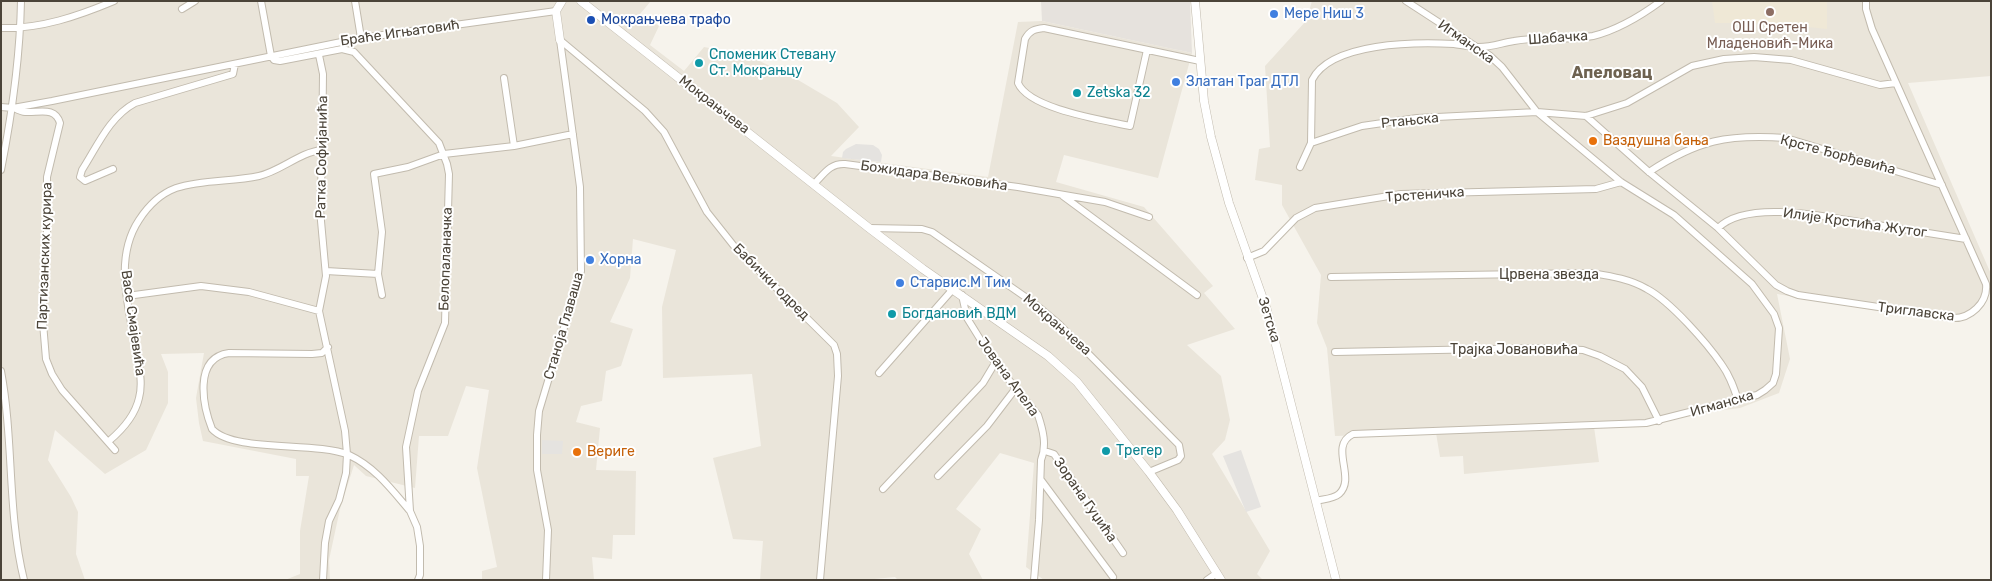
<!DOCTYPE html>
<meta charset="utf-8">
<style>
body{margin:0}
#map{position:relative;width:1992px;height:581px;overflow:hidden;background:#f6f3ec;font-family:Rubik,sans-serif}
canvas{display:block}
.frame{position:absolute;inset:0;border:2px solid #4b4439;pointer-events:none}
</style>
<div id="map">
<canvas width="1992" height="581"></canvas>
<div class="frame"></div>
</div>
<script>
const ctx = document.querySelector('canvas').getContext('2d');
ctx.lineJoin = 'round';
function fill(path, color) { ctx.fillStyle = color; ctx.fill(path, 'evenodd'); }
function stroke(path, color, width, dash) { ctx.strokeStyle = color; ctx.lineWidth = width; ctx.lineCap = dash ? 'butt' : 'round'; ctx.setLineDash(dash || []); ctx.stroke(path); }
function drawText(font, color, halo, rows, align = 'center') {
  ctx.font = font + ' Rubik,sans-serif'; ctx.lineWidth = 4; ctx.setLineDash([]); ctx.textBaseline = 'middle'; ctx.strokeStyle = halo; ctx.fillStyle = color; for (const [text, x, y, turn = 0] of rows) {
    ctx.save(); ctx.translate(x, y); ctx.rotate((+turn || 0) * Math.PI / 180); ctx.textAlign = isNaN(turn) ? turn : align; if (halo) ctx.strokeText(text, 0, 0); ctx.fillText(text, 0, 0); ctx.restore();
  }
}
const residential = new Path2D(`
 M1,1h650l-11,13 19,12 -9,19 34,26 20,-24 43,8 46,22 44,26 22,24 -28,29 157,21 30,-155 24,-1 150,32 -34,125 -94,-23 -8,27 88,25 69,79 -9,7 31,36 -48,16 34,31 9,44 -5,20 -13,14 58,97 -13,23 6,6h-219l-18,-13 8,-104 -34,-10 -44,56 25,20 -12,25 14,26h-85l-3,-3 -31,3h-104l3,-39 -30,-2 -20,-81 48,-12 -9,-72 -89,4 -1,-71 14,-57 -43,-11 -3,39 -20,44 23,7 -12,37 -15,5 -4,30 -21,5 -5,16 24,6 -4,42 40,1 -1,64h-22l-1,24 -20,-2 2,23h-112v-9l15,-4 -20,-99 12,-78 -23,-4 -18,50h-29l-4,52 -49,-12 -12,-11 -14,44 -11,51 1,20h-45l15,-6v-43l9,-55h-13v-17l-93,-18 -4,-18 -3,-25 8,-45 -43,1 7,18v31l-22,47 -41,24 -50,-44 -7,30 23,37 7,15 -2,42 9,26h-84z
 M1312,1h679v75l-83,7 83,191v16l-6,14 -22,16 -36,-1 -150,-25 13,65 -11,34 -39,15 -146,19 5,35 -135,12 -1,-18 -23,1 -4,-24 -101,3 -8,-88 -10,-25 4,-48 -39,-70v-20l-27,-5 4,-31 11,-2 -5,-81 41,-45z`);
const industrial = new Path2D(`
 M1041,1h149l2,52 -150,-32z`);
const education = new Path2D(`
 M1712,1h115v28l-56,-6h-56z`);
const parking = new Path2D(`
 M856,144l17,1 6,4 3,6 -1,7 -39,-4 1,-6 3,-3z
 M542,440l21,1 -1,13h-20z
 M1241,450l20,57 -15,5 -23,-56z`);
const minor = new Path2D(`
 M261,1l10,55 3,4 6,1 62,-12 12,3 85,91 8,21 2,10 -4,149 -27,68 -12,56 4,64 7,16 3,19v29l-2,5
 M355,1l6,37
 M182,9l13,-8
 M1,28c40,1 77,-12 113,-27
 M560,40l85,71 19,21 43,80 27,34 100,99 3,9 1,22 -18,204
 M1147,50l-17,76c-27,-6 -101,-17 -112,-43l7,-44c5,-9 10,-10 19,-11l156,33
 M319,55l4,19 -1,87 -2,49 6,66 -7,35 26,120 2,23 -1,19 -7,27 -10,21 -4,22 -2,37
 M504,78l10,68
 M1,107l12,1 39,-7 309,-63 195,-27
 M14,108c4,2 8,4 11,4 14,1 30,-6 35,11l-13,54v64l-5,70 4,48 6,15 10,16 53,60
 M1586,116l63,56 69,56 58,57 11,6 11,4 154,23c18,1 36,-15 34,-34l-114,-255 -6,-20v-8
 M1311,143l1,-63c19,-38 104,-38 142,-36 7,1 15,3 22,3 14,1 25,-4 38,-6 26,-5 53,0 79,-5 24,-6 49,-21 68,-35
 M1300,167l11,-24 51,-17 55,-8 120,-6 49,4 41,-13 65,-37 32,-7 30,-2 37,3 89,25 16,-2
 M113,169l-28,12 -5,-4 2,-7c15,-23 27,-53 53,-67l98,-29 2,-10
 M1,170c11,-56 19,-112 20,-169
 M1649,172c49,-32 78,-38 137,-34l156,47
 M814,184c10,-10 16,-21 31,-20l173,23 87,15 44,15
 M1063,196l134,99
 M869,228l53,1 10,3 33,23 69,48 25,21 120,121 2,11 -3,4 -29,12
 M1718,228c30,-30 114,-10 153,-4 31,5 63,10 95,15
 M1247,258l17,-7 32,-33 19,-10 86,-14 195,-5 25,-7
 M326,271l52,3
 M1331,277l261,-4c18,3 38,6 55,16 23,12 60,54 75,76 8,11 12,23 16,35
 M382,295l-4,-21 4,-42 -8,-58 34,-7 36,-13 70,-8 59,-12
 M962,295l5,23 28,45 43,52c5,15 9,30 3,45l-2,60 -5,60
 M127,296l74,-10 48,6 70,19
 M328,347l-6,6 -10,1 -83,-1c-36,5 -26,53 -17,76 22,24 103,12 137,26 26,12 43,35 61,56
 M1335,352l205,-4 43,2 17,6 25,13 17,18 17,34
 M1,371c13,69 6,140 23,209
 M879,373l74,-84
 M109,441c13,-11 26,-25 30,-43 4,-15 0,-30 -2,-45 -8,-43 -24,-94 2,-133 9,-14 21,-26 37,-32 27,-9 56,-6 83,-12 22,-5 41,-24 63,-26
 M1045,451l9,3 69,99
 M938,476l49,-50 29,-38
 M1041,480l72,97
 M883,489l100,-106 12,-20
 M1316,501c7,-2 17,-2 23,-7 18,-16 -11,-48 14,-60l293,-11 111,-28 8,-5 8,-7 3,-9 3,-46 -5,-14 -22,-30 -78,-69 -53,-33 -84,-70 -35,-45 -13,-12 -83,-54
 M546,580l2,-50 -11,-60v-35l2,-24 42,-140 -1,-84 -20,-147
 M1207,580l10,-7`);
const tertiary = new Path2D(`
 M581,1l288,227 54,41 125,87 29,26 72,90 28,38 44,70
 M1195,1l9,100 7,36 18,66 38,107 69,270
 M560,40l-4,-29 6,-10`);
const markers = [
 [1770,12,5,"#8d6e63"],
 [1274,14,5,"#3f7fe0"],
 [591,20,5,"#1a4fb4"],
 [699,63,5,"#0f9aa8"],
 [1176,82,5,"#3f7fe0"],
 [1077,93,5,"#0f9aa8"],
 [1593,141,5,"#e8710a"],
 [590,260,5,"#3f7fe0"],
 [900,283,5,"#3f7fe0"],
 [892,314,5,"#0f9aa8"],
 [1106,451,5,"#0f9aa8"],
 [577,452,5,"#e8710a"]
];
const shopNames = [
 ["Мере Ниш 3",1284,14],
 ["Златан Траг ДТЛ",1186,82],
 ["Хорна",600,260],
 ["Старвис.М Тим",910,283]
];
const transitNames = [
 ["Мокрањчева трафо",601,20]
];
const educationNames = [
 ["ОШ Сретен",1770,28],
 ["Младеновић-Мика",1770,44]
];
const streetNames = [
 ["Браће Игњатовић",400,33,-8],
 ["Шабачка",1558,38,-4],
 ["Игманска",1466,42,35],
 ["Мокрањчева",714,105,38],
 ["Ртањска",1410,121,-6],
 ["Крсте Ђорђевића",1838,155,15],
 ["Ратка Софијанића",322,157,-89],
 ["Божидара Вељковића",934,176,8],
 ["Трстеничка",1425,195,-4],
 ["Илије Крстића Жутог",1855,223,8],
 ["Партизанских курира",45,256,-88],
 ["Белопаланачка",446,259,-88],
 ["Црвена звезда",1549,275],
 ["Бабички одред",771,282,45],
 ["Триглавска",1916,312,7],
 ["Зетска",1269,320,73],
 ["Васе Смајевића",133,323,82],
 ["Мокрањчева",1057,325,41],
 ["Станоја Главаша",564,326,-74],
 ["Трајка Јовановића",1514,350],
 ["Јована Апела",1008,377,54],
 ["Игманска",1722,404,-16],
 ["Зорана Гуџића",1085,500,55]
];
const cultureNames = [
 ["Споменик Стевану",709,55],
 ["Ст. Мокрањцу",709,71],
 ["Zetska 32",1087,93],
 ["Богдановић ВДМ",902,314],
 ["Трегер",1116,451]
];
const foodNames = [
 ["Ваздушна бања",1603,141],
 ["Вериге",587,452]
];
const quarterNames = [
 ["Апеловац",1612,73]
];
fill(residential, '#eae5da');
fill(industrial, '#e6e2dd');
fill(education, '#efe8d6');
fill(parking, '#e5e3e0');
stroke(minor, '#c2bbae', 8);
stroke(tertiary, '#c2bbae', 9);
stroke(minor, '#fff', 6);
stroke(tertiary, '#fff', 8);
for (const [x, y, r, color] of markers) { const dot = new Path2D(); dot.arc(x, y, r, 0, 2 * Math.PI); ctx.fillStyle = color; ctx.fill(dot); stroke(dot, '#fff', 2); }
drawText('14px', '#366cbe', '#fff', shopNames, 'left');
drawText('14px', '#164399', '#fff', transitNames, 'left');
drawText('14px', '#785e54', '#fff', educationNames);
drawText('14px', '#4b4439', '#fff', streetNames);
drawText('14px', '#0d838f', '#fff', cultureNames, 'left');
drawText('14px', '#c56008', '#fff', foodNames, 'left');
drawText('bold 16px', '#6e6250', '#fff', quarterNames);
</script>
